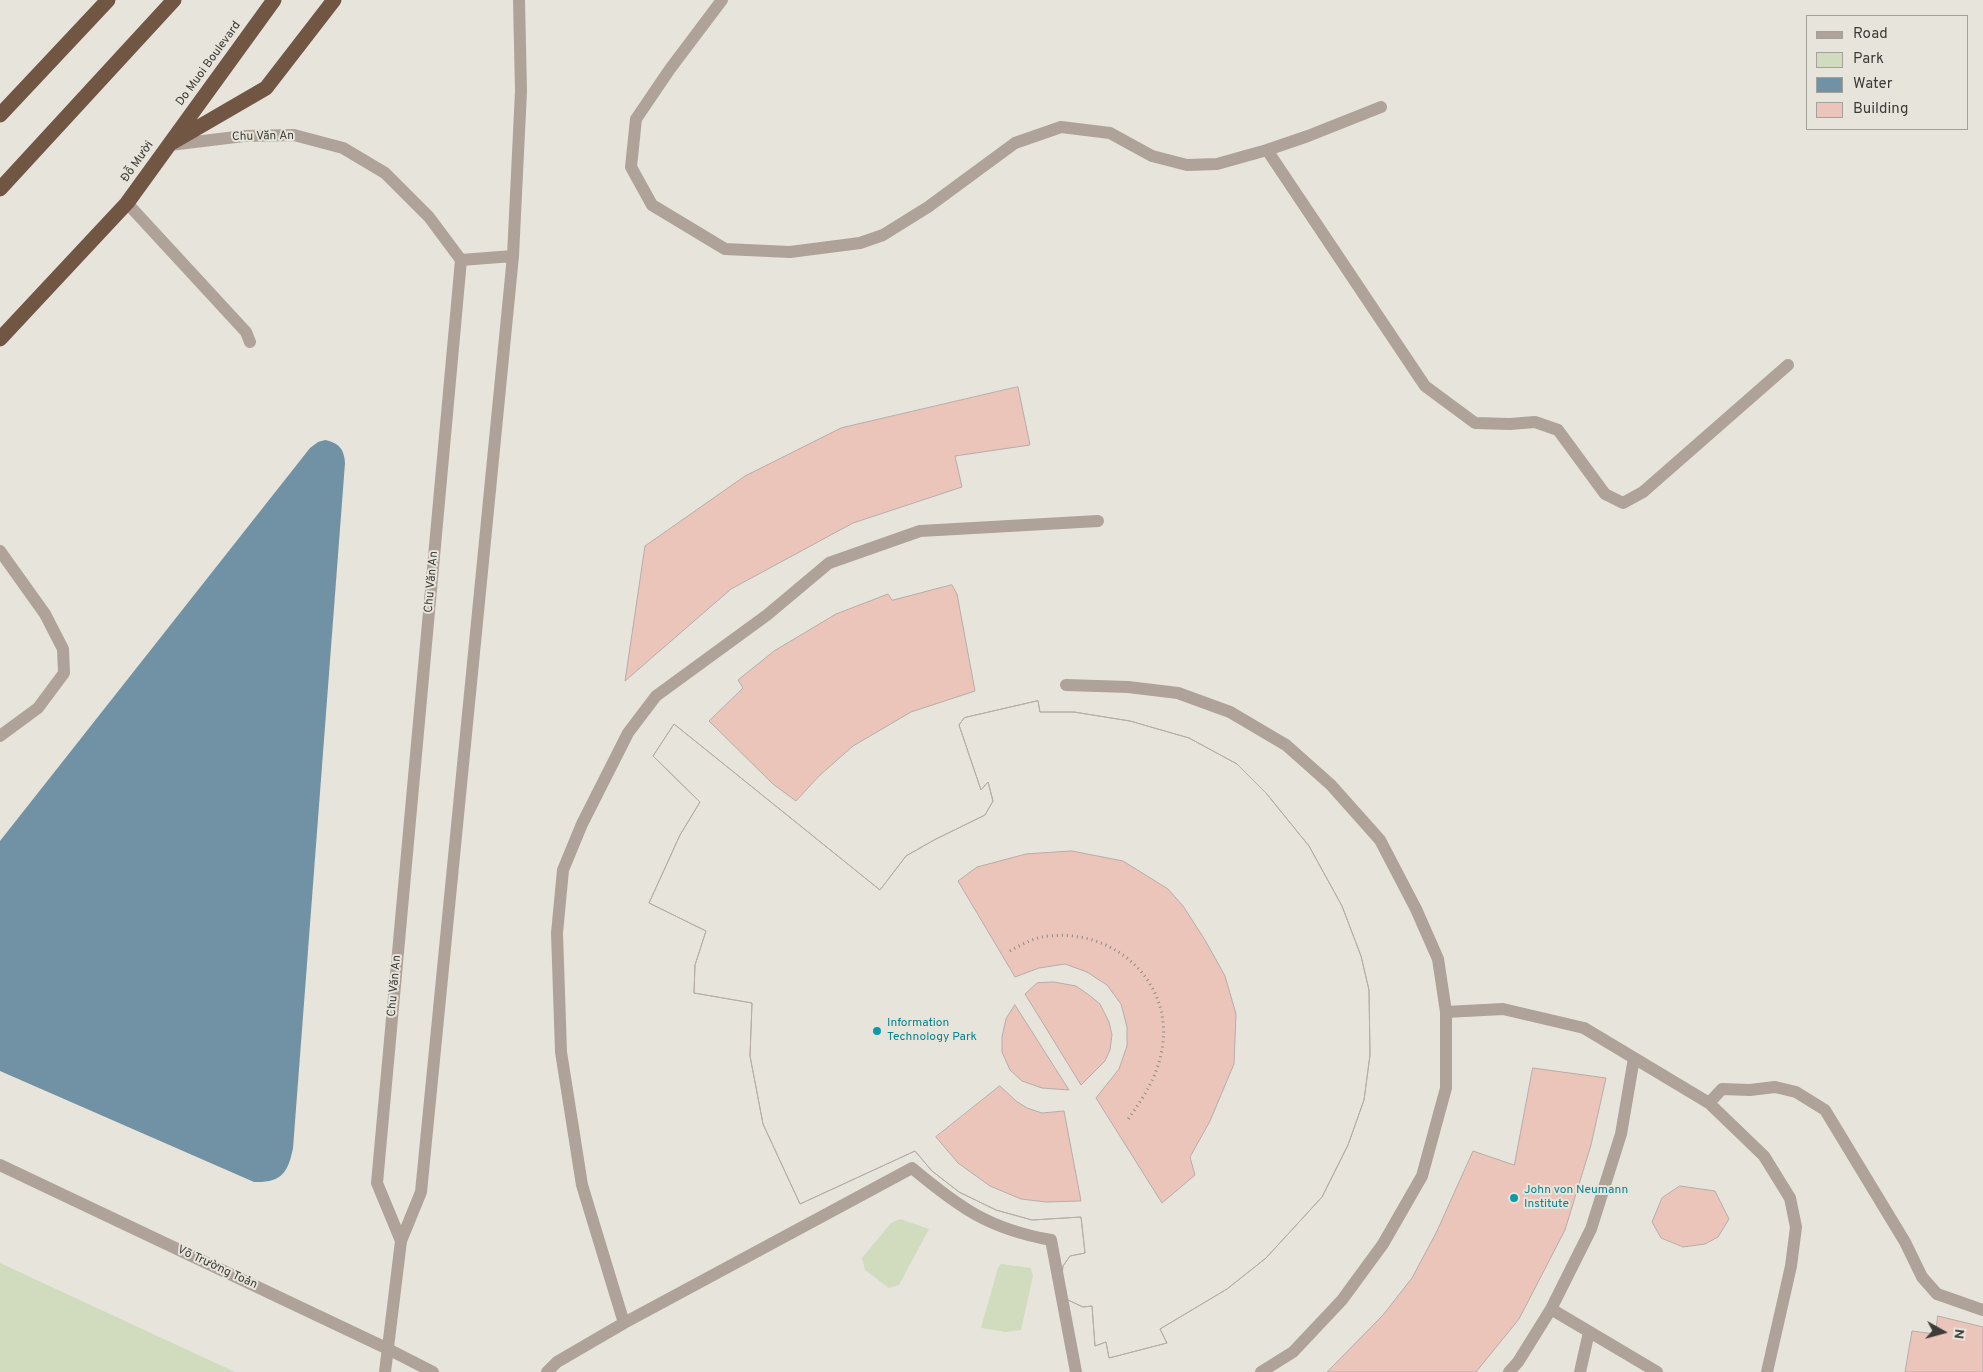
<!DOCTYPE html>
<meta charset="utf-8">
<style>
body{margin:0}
#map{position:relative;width:1983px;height:1372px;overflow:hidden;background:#e7e5db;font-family:Overpass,sans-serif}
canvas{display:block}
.legend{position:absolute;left:1806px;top:15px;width:162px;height:115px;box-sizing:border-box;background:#e7e5db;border:1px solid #a3a199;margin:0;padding:6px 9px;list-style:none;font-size:15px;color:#3c3b37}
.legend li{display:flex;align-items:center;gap:10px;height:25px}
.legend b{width:25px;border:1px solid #a3a199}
.north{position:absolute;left:1918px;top:1307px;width:50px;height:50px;-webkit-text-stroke:4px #e7e5db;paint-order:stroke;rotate:97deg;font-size:14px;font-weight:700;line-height:20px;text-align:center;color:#3c3b37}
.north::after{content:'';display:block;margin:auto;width:18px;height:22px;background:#3c3b37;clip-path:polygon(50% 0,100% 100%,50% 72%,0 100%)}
</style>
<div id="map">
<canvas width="1983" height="1372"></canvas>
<ul class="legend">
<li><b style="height:6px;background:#afa298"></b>Road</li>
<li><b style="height:14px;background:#d0dcbd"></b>Park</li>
<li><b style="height:14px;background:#7192a4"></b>Water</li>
<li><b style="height:14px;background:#ebc5ba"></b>Building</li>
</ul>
<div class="north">N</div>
</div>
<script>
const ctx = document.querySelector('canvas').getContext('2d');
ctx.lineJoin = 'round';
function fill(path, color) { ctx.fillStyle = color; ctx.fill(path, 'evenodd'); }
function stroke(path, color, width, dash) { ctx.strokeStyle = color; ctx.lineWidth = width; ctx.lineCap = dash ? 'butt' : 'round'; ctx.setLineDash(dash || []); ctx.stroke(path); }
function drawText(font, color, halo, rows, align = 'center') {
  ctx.font = font + ' Overpass,sans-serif'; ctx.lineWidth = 4; ctx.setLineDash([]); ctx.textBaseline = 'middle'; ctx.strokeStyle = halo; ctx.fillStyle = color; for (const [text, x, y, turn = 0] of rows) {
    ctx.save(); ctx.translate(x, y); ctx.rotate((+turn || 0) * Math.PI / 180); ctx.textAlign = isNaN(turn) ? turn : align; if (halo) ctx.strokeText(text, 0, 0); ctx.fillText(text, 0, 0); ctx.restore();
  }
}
const green = new Path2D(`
 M900,1219l29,10 -30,56 -10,3 -24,-18 -3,-12 29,-35z
 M0,1263l235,109h-235z
 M1001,1264l30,4 2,8 -12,54 -15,2 -25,-4 17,-60z`);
const water = new Path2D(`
 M325,440c14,3 19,9 20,23l-52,685c-5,25 -12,35 -39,34l-254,-111v-230l310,-393 8,-6z`);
const building = new Path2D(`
 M1018,387l12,58 -75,11 7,31 -109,36 -122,66 -106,92 20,-135 100,-70 96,-48z
 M952,585l5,9 18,97 -64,21 -58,34 -34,30 -23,25 -23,-17 -64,-63 34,-33 -5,-8 36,-29 62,-37 52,-20 4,6z
 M1038,701l2,11h34l56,9 59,17 48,26 29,29 43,53 33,60 19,50 8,34 1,65 -6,45 -16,45 -26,52 -56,61 -39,31 -67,40 7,14 -58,15 -3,-16 -11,4 -3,-40 -9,1 -17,-8 -5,-16 2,-17 7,-10 15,-3 -4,-36 -49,3 -36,-10 -37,-18 -27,-21 -17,-20 -115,53 -37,-80 -13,-68 2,-53 -58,-10 1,-28 11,-34 -57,-28 31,-68 20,-33 -47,-46 21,-32 206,166 26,-34 28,-16 51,-25 8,-14 -5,-19 -7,8 -22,-65 5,-7zM1072,851l51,10 45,28 15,17 22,34 20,36 11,38 -2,50 -24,57 -20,36 5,18 -33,28 -66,-105 23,-29 8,-23v-19l-6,-23 -14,-19 -20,-13 -22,-8 -26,4 -24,9 -57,-96 19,-14 49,-13zM1054,982l22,4 13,9 11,9 9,18 3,13 -2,15 -5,11 -24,24 -56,-91 12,-11zM1015,1005l54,85 -27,-2 -20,-7 -12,-11 -8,-18v-15l4,-18zM1000,1086l16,15 11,7 15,5 22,-2 17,90 -35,1 -25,-3 -31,-13 -32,-23 -22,-26z
 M1038,701l2,11h34l56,9 59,17 48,26 29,29 43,53 33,60 19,50 8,34 1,65 -6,45 -16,45 -26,52 -56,61 -39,31 -67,40 7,14 -58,15 -3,-16 -11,4 -3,-40 -9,1 -17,-8 -5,-16 2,-17 7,-10 15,-3 -4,-36 -49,3 -36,-10 -37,-18 -27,-21 -17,-20 -115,53 -37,-80 -13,-68 2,-53 -58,-10 1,-28 11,-34 -57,-28 31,-68 20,-33 -47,-46 21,-32 206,166 26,-34 28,-16 51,-25 8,-14 -5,-19 -7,8 -22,-65 5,-7z
 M1533,1068l73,10 -15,67 -26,85 -46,89 -43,53h-149l56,-57 29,-37 25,-47 36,-80 41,14z
 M1680,1186l35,5 14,28 -11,18 -13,7 -22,3 -22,-9 -9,-16 10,-24z
 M1938,1316l45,11v45h-78l7,-41 23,3z`);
const path = new Path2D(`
 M1010,951c12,-7 25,-14 39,-15 63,-7 121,42 114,107 -4,32 -19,54 -37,79`);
const minor = new Path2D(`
 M722,0l-52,69 -34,50 -5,48 21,38 73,44 65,3 70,-9 23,-8 45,-28 87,-64 46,-16 49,6 42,23 35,9 30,-1 50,-14 41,-14 73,-29
 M170,145l74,-9 50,-1 49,13 42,25 44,44 32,43 -84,923 24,58
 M1267,150l158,236 50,37 35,1 25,-2 23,8 47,64 18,9 20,-11 145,-127
 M127,203l119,129 4,10
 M461,260l52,-4
 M0,551l45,63 18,35 1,24 -26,35 -38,28
 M1066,685l62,2 50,6 52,19 56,33 45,40 49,55 36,69 22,50 8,53v76l-24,88 -39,68 -41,56 -49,52 -32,20
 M1446,1012l57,-3 81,19 125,75 55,53 26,42 6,29 -5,39 -24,106
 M1709,1103l13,-14 28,1 25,-3 21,5 29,18 80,132 17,35 15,17 46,16
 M0,1165l386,183 47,24
 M1551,1309l106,63
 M624,1323l-42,-138 -21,-133 -4,-119 6,-63 19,-46 46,-91 28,-37 111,-81 62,-52 91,-32 178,-10
 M385,1372l16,-131 20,-49 92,-936 8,-165 -2,-91
 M547,1372l10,-10 67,-39 288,-155c48,40 77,61 139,72l25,132
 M1509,1372l9,-10 33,-53 40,-80 30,-95 13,-76
 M1580,1372l9,-40`);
const highway = new Path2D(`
 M0,115l108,-115
 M173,142l93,-54 68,-88
 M0,189l174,-189
 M0,339l127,-136 147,-203`);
const markers = [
 [877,1031,5,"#0f9aa8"],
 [1514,1198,5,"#0f9aa8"]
];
const streetNames = [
 ["Do Muoi Boulevard",209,64,-54],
 ["Chu Văn An",263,137,-1],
 ["Đỗ Mười",138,162,-55],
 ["Chu Văn An",432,582,-85],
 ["Chu Văn An",395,986,-85],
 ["Võ Trường Toản",217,1268,25]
];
const cultureNames = [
 ["Information",887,1024],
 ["Technology Park",887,1038],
 ["John von Neumann",1524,1191],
 ["Institute",1524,1205]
];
fill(green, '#d0dcbd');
fill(water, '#7192a4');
fill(building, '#ebc5ba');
stroke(building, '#b6aca9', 1);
stroke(path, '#8d8c85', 3, [1, 4]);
stroke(minor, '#afa298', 12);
stroke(highway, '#715643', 15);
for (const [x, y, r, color] of markers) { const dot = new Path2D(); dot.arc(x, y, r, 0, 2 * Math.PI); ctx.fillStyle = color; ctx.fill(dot); stroke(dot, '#e7e5db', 2); }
drawText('12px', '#3c3b37', '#e7e5db', streetNames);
drawText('12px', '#0d838f', '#e7e5db', cultureNames, 'left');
</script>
